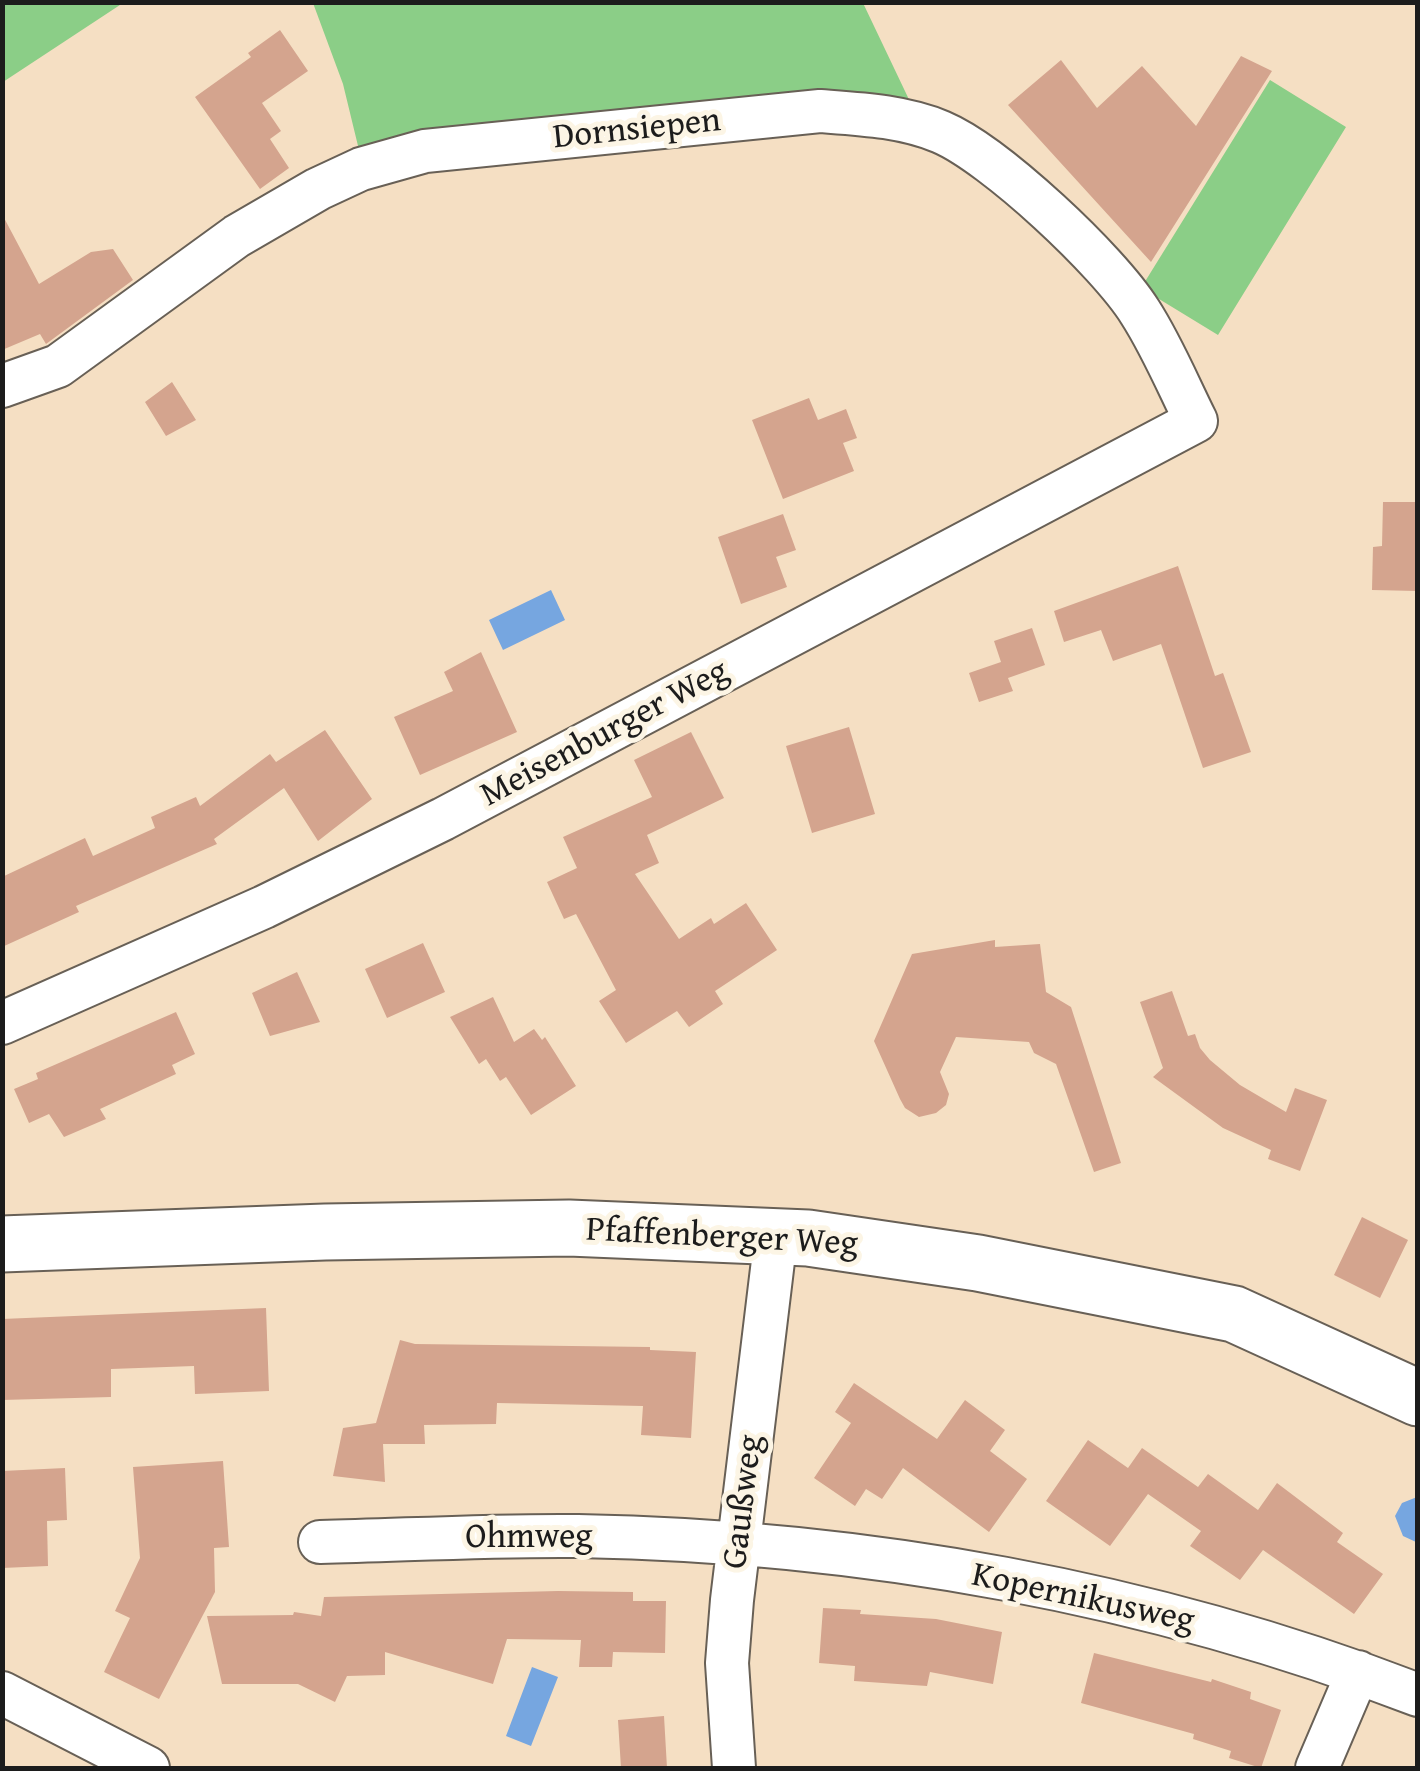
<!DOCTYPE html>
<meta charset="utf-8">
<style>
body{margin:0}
#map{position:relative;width:1420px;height:1771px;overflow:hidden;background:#f5dfc3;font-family:"Gentium Book Plus",serif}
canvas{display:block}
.frame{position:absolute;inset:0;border:5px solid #1c1c1c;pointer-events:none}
</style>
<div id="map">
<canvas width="1420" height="1771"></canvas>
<div class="frame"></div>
</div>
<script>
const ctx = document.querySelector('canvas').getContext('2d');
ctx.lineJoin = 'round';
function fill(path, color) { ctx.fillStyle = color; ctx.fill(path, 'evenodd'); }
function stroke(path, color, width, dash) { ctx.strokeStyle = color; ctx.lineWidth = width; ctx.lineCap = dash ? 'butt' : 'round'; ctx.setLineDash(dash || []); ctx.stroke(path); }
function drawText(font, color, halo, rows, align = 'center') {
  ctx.font = font + ' "Gentium Book Plus",serif'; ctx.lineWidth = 10; ctx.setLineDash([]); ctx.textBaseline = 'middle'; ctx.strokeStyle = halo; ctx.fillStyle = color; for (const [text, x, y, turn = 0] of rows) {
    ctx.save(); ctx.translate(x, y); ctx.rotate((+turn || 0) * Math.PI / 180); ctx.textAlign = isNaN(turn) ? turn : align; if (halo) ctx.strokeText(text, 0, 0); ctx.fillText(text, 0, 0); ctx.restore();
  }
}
const green = new Path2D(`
 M3,2h120v1l-120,79z
 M313,3h550l51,107 -555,40 -16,-66z
 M1270,80l76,47 -128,208 -77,-47z`);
const water = new Path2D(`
 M551,590l14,30 -62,30 -14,-30z
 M1417,1497l1,45h-2l-13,-6 -8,-20 7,-13z
 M532,1667l26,10 -27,69 -25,-10z`);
const building = new Path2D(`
 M280,30l28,41 -46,32 19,28 -11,8 19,29 -29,21 -65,-92 56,-40 -3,-4z
 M1241,56l31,15 -121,191 -143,-157 53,-45 36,48 45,-42 54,60z
 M2,214l37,70 52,-32 22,-3 20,31 -87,64 -6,-10 -38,16z
 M172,382l24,38 -30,16 -21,-34z
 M809,398l9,22 28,-11 11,29 -14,5 11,28 -71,28 -31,-79z
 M1383,502h35v89l-46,-1 1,-43 9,-1z
 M783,514l13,36 -20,7 11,30 -46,17 -23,-67z
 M1178,566l37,110 8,-3 28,79 -48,16 -42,-124 -48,17 -12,-31 -37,12 -10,-31z
 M1032,628l13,37 -37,13 5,13 -34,11 -10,-29 32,-11 -7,-21z
 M481,652l36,80 -97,43 -26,-58 59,-26 -9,-19z
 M849,727l26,87 -63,19 -26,-87z
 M325,730l47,69 -54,42 -34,-53 -70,51 3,5 -141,62 3,6 -77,35v-70l83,-39 8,18 62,-28 -4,-11 45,-20 4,9 70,-52 6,8z
 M691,732l33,66 -77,37 12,28 -24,11 44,65 32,-21 3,6 32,-21 31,47 -62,41 8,13 -34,23 -12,-16 -51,32 -27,-42 17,-11 -40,-76 -12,5 -17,-37 30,-14 -14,-31 89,-40 -18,-37z
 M995,940v7l45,-3 6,48 25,15 50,156 -27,9 -38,-108 -22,-11 -5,-11 -73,-5 -16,35 9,22 -3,11 -10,8 -17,4 -14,-9 -5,-9 -26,-58 38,-87z
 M423,943l22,49 -58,26 -22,-49z
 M297,972l23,50 -50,14 -18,-43z
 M1172,991l16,45 7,-2 5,14 10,12 30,25 46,27 9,-24 32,12 -27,71 -32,-12 3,-9 -48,-22 -70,-51 10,-9 -23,-66z
 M493,997l21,45 20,-13 8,11 3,-3 31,49 -45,29 -25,-38 -6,4 -14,-22 -7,5 -29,-47z
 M176,1012l19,42 -23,11 4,9 -76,35 6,10 -42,18 -15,-23 -20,9 -15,-34 24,-10 -2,-6z
 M1362,1217l46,23 -28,58 -46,-23z
 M266,1308l3,83 -74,3 -1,-28 -83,3v28l-109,3v-81z
 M400,1340l15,4 235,3v3l46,2 -5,86 -50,-3 2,-29 -146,-3 -1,21 -72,1 1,19h-42l2,38 -52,-6 10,-48 33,-5z
 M854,1383l83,56 28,-39 40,30 -15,21 37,28 -38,53 -86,-64 -21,31 -16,-10 -11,17 -41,-28 37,-55 -16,-11z
 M1088,1440l40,28 14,-20 56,39 10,-13 50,36 19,-27 66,50 -6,9 46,32 -29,40 -91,-64 -23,30 -50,-34 11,-15 -53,-37 -38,52 -64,-45z
 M223,1461l6,86 -15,1 1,44 -56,107 -55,-27 26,-54 -15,-7 25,-53 -7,-91z
 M65,1468l2,52 -20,1 1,45 -46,2v-97z
 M558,1591l75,1v9h33l-1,52 -52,-1 -1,15h-33l2,-27 -74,-1 -14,45 -108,-32v23l-38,1 -12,26 -37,-18h-76l-15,-68 86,-1 1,-3 27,4 3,-19z
 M823,1608l38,2 -1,4 76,5 66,13 -9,52 -63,-12 -3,14 -73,-5 1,-15 -36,-3z
 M1094,1653l117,29 1,-3 39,13 -1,7 31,11 -20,58 -32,-10 2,-7 -38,-12 1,-5 -113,-31z
 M664,1716l3,52h-46l-3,-48z`);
const minor = new Path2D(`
 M2,386l56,-20 179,-130 81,-47 43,-20 64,-18 395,-40c40,3 83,5 121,21 54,23 167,129 199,180 22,34 38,73 56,109l-753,398 -179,88 -262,116
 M320,1542c86,-2 172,-7 258,-6 285,5 573,56 840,159
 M2,1693l146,75
 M734,1768l-7,-105 5,-63 44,-364
 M1317,1768l41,-96`);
const secondary = new Path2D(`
 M2,1244l323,-12 244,-4 239,10 170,25 256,51 184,84`);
const streetNames = [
 ["Dornsiepen",637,130,-6],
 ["Meisenburger Weg",605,734,-28],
 ["Pfaffenberger Weg",722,1238,3],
 ["Gaußweg",744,1502,-83],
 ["Ohmweg",529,1538],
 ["Kopernikusweg",1083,1599,12]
];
fill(green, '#8bce87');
fill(water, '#76a6e0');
fill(building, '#d4a48e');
stroke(minor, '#686056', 46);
stroke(secondary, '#686056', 59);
stroke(minor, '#fff', 42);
stroke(secondary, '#fff', 55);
drawText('35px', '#1c1c1c', '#fcf5e5', streetNames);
</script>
